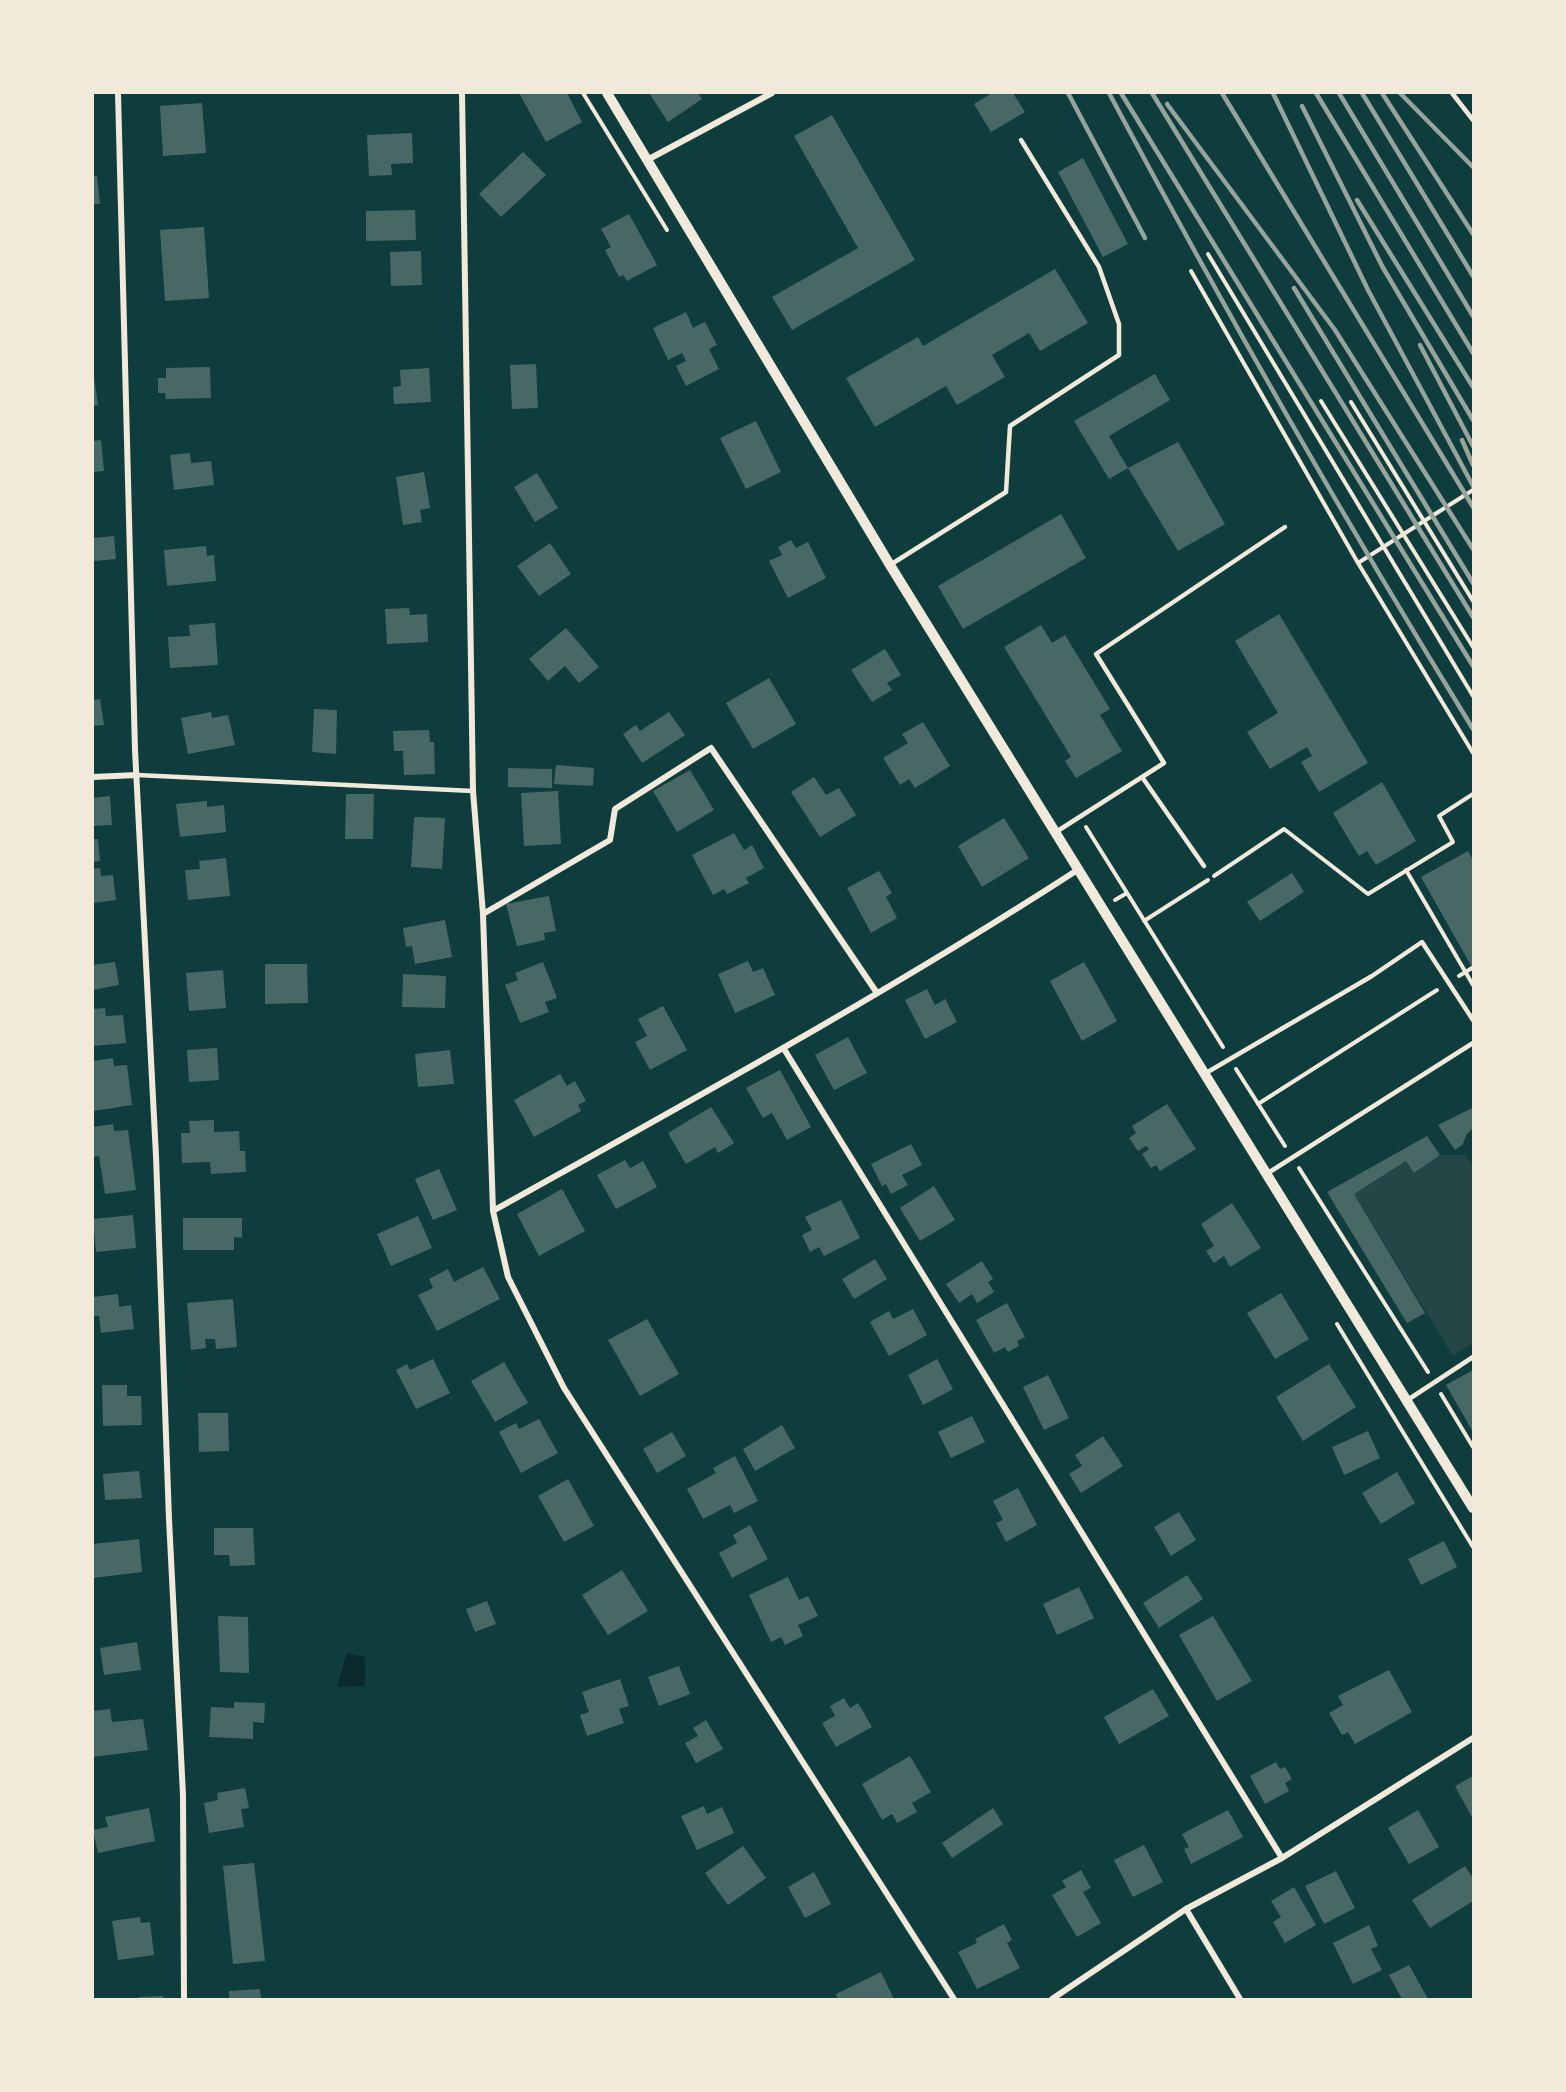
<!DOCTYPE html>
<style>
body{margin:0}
#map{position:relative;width:1566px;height:2092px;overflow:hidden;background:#0f3d3e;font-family:"Source Sans 3",sans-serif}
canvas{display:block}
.frame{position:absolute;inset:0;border:94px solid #f1e9da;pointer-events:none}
</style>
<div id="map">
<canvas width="1566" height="2092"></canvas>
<div class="frame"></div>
</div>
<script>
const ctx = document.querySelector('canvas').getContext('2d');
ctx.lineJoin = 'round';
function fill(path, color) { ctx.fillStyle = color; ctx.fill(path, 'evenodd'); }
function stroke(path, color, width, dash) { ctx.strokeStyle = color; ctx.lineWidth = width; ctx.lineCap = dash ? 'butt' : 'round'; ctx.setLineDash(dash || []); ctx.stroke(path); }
const green = new Path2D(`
 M1440,1155h25l8,10v178l-20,13 -99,-162 52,-33 8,12z`);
const water = new Path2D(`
 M347,1653l18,4v29l-28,1z`);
const building = new Path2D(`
 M519,93h48l15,29 -36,20z
 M649,93h49l4,6 -34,23z
 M992,93h21l12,19 -34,20 -17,-28z
 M202,103l4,50 -43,3 -3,-50z
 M832,115l83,145 -123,70 -20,-33 86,-49 -64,-112z
 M412,133l1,30 -22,1 1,11 -23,1 -2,-41z
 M523,152l23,23 -45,42 -22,-23z
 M1083,158l45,86 -25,13 -45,-85z
 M93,176h4l3,28h-7z
 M415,210l1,30 -50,1v-30z
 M629,214l28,51 -30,16 -4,-6 -4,2 -14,-27 6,-3 -10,-18z
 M204,227l5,71 -44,3 -5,-71z
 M421,251l1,34 -31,1 -1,-34z
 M1055,269l33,54 -48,28 -11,-18 -37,22 13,22 -48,28 -11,-19 -71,41 -29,-49 72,-41 5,9z
 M686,312l7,16 12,-6 12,23 -8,4 10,20 -33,17 -10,-20 10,-5 -4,-8 -14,7 -15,-32z
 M536,364l2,44 -26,1 -2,-44z
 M210,367l1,31 -45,1 -1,-6h-7v-15h8v-10z
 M429,368l2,34 -37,2 -1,-17 8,-1 -1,-16z
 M1155,374l15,26 -61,36 19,32 -19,11 -35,-58z
 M94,377l4,28 -5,1v-28z
 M756,421l25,51 -35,17 -26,-51z
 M101,440l3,31 -11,1v-31z
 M1178,442l47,82 -47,27 -50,-83z
 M190,453l1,10 20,-2 3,24 -40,5 -4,-35z
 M424,472l6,36 -10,2 2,12 -19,3 -7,-48z
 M537,473l21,35 -23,14 -21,-35z
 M1061,514l25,44 -123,71 -25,-43z
 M114,536l2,23 -23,2v-23z
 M791,540l5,8 12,-6 18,36 -38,20 -19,-37 13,-6 -4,-8z
 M550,543l21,31 -32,22 -22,-30z
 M206,546l1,10 7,-1 2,26 -49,5 -3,-36z
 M409,608l1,7 17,-1 1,28 -41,2 -2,-35z
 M1279,614l89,149 -49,29 -18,-30 11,-6 -5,-9 -37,22 -23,-37 31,-19 -43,-72z
 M215,623l3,42 -48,3 -2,-31 22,-1 -1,-11z
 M1041,625l11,18 13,-8 45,74 -10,6 22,36 -46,27 -11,-17 6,-4 -67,-110z
 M566,628l33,39 -20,16 -14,-17 -17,15 -19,-22z
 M885,649l16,26 -14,8 5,7 -20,12 -21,-32z
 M769,678l27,46 -43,25 -27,-46z
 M100,699l4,26 -11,1v-26z
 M314,709l23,1 -1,44 -24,-2z
 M211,712l1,6 16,-3 7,30 -47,9 -7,-36z
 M669,712l16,23 -43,28 -19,-29 13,-9 4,6z
 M923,722l27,44 -35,22 -6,-9 -9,6 -17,-27 25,-15 -6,-9z
 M429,730l1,12h4l1,32 -31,1 -1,-24h-9l-1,-20z
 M556,765l38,3 -1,18 -39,-2z
 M508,768l44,1v19l-44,-1z
 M690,770l24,40 -37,22 -24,-41z
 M814,777l12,18 13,-7 17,27 -36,22 -29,-45z
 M1382,782l34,59 -40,24 -9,-14 -8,5 -26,-43z
 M558,791l3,53 -37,2 -3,-53z
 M346,794h28l-1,45h-28z
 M110,796l2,29 -19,1v-28z
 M207,801v6l17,-2 2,27 -46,5 -4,-33z
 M414,817l31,1 -3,51 -31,-2z
 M1004,818l25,40 -47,29 -24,-41z
 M734,833l10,17 8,-5 12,23 -18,10 3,5 -22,11 -3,-5 -11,6 -21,-40z
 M93,839h5l2,22 -7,1z
 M1468,851l5,9v109l-52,-92z
 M226,858l4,38 -42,4 -3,-30 15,-1 -1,-8z
 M100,868l1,8 12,-1 3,25 -23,3v-34z
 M879,871l13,22 -6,4 11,21 -26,15 -24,-45z
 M1292,873l12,19 -44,29 -13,-19z
 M549,896l7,35 -12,2 1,7 -28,6 -11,-42z
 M445,920l7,37 -37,7 -3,-18 -6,1 -3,-19z
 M748,961l5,11 10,-4 12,27 -40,18 -17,-39z
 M115,962l4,23 -26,5v-25z
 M543,962l14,36 -12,4 4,10 -29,11 -15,-38 13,-5 -3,-7z
 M1084,962l33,59 -35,20 -32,-60z
 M265,964h42l1,39 -43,1z
 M223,970l3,38 -37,3 -3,-38z
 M403,974l43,2 -1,32 -43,-1z
 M927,989l8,16 10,-6 12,23 -32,17 -20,-39z
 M663,1006l24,44 -37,20 -15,-28 12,-6 -9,-17z
 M105,1008l1,8 17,-1 3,28 -33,3v-37z
 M848,1037l19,36 -33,17 -19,-35z
 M217,1048l2,32 -30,2 -2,-32z
 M450,1050l4,34 -36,3 -3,-33z
 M113,1058l1,8 13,-1 5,40 -39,6v-50z
 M780,1070l31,57 -24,13 -15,-27 -9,5 -17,-30z
 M560,1074l7,12 8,-5 11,20 -8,4 3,6 -47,26 -20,-37z
 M1167,1104l29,45 -36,22 -4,-6 -5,3 -9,-14 7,-5 -3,-3 -8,5 -9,-13 7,-5 -4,-7z
 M711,1107l23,36 -16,10 -3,-6 -29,17 -18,-31z
 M1472,1108l1,20 -7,7 -3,9 -8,6 -17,-25z
 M214,1120v12l25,-1 1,20h5l1,21 -35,2 -1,-12 -28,1 -1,-30h9l-1,-12z
 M113,1124l1,7 14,-1 8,60 -31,4 -6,-38 -6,1v-30z
 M1427,1136l13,19 -26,18 -8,-12 -52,33 71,119 -18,10 -80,-131z
 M911,1144l11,21 -20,10 6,10 -17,9 -5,-10 -4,2 -11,-22z
 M625,1160l5,8 13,-7 14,26 -41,22 -19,-34z
 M439,1169l18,41 -24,10 -18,-41z
 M934,1186l21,34 -35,21 -20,-33z
 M562,1189l23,42 -46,25 -22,-42z
 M841,1200l19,38 -36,18 -5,-9 -9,5 -8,-17 10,-5 -7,-13z
 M1232,1203l29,45 -31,19 -6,-11 -10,7 -8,-12 8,-5 -13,-22z
 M133,1215l3,33 -40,4 -3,-33z
 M418,1216l14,32 -41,18 -14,-32z
 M183,1218h59v20l-8,-1v13h-51z
 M875,1259l12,20 -33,20 -12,-20z
 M982,1261l11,18 -5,3 6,10 -17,11 -5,-9 -13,9 -13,-19z
 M483,1267l17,32 -63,32 -19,-36 15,-7 -4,-9 19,-10 6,13z
 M1281,1293l28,46 -34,20 -28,-46z
 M118,1294l1,13 12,-2 3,24 -33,4 -2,-17h-6v-19z
 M233,1299l4,48 -21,2 -1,-10h-10l1,9 -15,2 -4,-47z
 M1007,1303l18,34 -8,4 2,5 -11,6 -3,-5 -11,6 -18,-33z
 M913,1309l14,26 -38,21 -19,-34 19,-11 4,8z
 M647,1319l32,55 -39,22 -32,-56z
 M433,1359l17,34 -34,16 -20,-39 11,-6 3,6z
 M937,1359l16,30 -30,16 -15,-30z
 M504,1362l24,41 -33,19 -24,-41z
 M1329,1364l27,43 -53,34 -27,-44z
 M1473,1370v62l-27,-47z
 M1048,1375l21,43 -25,12 -21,-43z
 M102,1385h25v11h14l1,29 -39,1z
 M198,1413h30l1,38 -30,1z
 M972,1416l13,26 -34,16 -13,-26z
 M539,1419l19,34 -37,20 -22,-41 17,-9 3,6z
 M782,1425l13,23 -40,23 -12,-22z
 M1368,1431l12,27 -36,17 -12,-28z
 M672,1432l14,24 -29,17 -14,-24z
 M1103,1436l20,30 -42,27 -12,-19 13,-8 -7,-11z
 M735,1456l23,45 -24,12 -4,-8 -27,14 -16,-30 29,-16 -3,-5z
 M139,1471l3,27 -37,2 -2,-26z
 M1397,1472l18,31 -34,21 -19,-31z
 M568,1479l26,47 -30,16 -26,-46z
 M1018,1488l19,37 -31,17 -10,-19 7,-3 -10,-19z
 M1179,1512l17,28 -25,16 -17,-29z
 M750,1525l18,34 -36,19 -13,-25 18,-10 -4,-8z
 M214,1528h39l2,37 -25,1 -1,-11h-15z
 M139,1539l3,33 -49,6v-34z
 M1444,1541l13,26 -36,18 -13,-26z
 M622,1570l26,41 -40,24 -26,-40z
 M1187,1575l16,24 -44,29 -16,-25z
 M788,1577l11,23 9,-4 10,20 -20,9 5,11 -18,9 -4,-8 -10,5 -22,-47z
 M1079,1587l15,31 -37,17 -14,-31z
 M487,1601l9,23 -21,8 -9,-23z
 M218,1616l30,1 1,56 -29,-1z
 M1213,1616l39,65 -35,20 -38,-66z
 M137,1642l4,28 -37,5 -4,-27z
 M679,1666l11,28 -31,12 -11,-29z
 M1389,1670l23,42 -57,32 -7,-12 -6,3 -13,-22 14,-8 -5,-9z
 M620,1679l9,27 -10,3 5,14 -37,13 -7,-21 9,-3 -7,-20z
 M1153,1689l16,27 -50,28 -15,-27z
 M844,1698l6,10 8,-5 14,24 -36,20 -14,-24 13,-7 -5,-10z
 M234,1702l31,1 -1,20 -11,-1v17l-44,-2 2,-30 23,1z
 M110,1709l2,13 31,-3 5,31 -55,7v-46z
 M706,1720l17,29 -27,14 -11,-20 13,-7 -5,-8z
 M910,1756l21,36 -19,11 5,9 -20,11 -5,-9 -10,6 -20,-36z
 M1276,1762l4,7 5,-2 7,12 -7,4 4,8 -24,13 -15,-28z
 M1473,1776v43l-18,-33z
 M245,1788l4,20 -8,1 3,18 -35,6 -5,-30 14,-3 -1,-7z
 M704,1806l3,8 15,-7 12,26 -37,17 -16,-34z
 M149,1808l6,33 -57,12 -5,-23 15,-3 -3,-10z
 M993,1808l10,16 -51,34 -10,-15z
 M1228,1810l15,27 -52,27 -7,-15 5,-2 -7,-13z
 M1418,1810l21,37 -30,17 -21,-36z
 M1144,1845l19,37 -30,15 -19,-37z
 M743,1846l23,32 -38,27 -23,-32z
 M254,1863l11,98 -32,3 -10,-98z
 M1465,1866l8,12v23l-43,27 -18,-28z
 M1081,1870l10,18 -8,4 18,31 -24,14 -25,-42 14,-8 -4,-6z
 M1336,1871l19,37 -31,16 -19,-38z
 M814,1872l17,32 -26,14 -17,-31z
 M1294,1887l22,38 -31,18 -12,-21 8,-5 -10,-16z
 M140,1917l1,6 9,-1 4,33 -36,5 -6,-39z
 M1004,1924l8,16 -5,3 13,25 -43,21 -19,-37 19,-9 -2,-4z
 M1369,1925l9,21 -7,3 11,21 -29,14 -20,-41z
 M1409,1965l19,34h-26l-13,-24z
 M881,1972l13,27h-56l-2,-5z
 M260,1989l1,10h-32v-8z
 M163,1996v3h-25v-2z`);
const path = new Path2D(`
 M583,93l84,137
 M1208,254l265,442
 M1191,271l167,292 115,190
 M1321,401l152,246
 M1351,402l122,199
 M1358,563l115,-73
 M1086,827l137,220
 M1406,870l67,115
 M1214,876l70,-47 84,65 85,-52 -14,-26 34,-22
 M1115,900l12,-7
 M1144,921l64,-41
 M1459,976l13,-8
 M1236,1069l49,77
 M1258,1104l179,-114
 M1299,1168l129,204
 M1337,1324l136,223
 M1441,1394l32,53`);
const service = new Path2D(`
 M1452,93l21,27
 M890,565l116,-73 4,-66 109,-71v-31l-20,-57 -78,-127
 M137,775l336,16
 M1142,777l62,89
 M1056,832l108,-69 -68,-109 189,-127
 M1206,1073l166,-97 50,-34 51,78
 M1268,1173l205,-130
 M1406,1401l67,-44`);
const minor = new Path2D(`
 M118,93l17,657 21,406 13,363 14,276 1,204
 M462,93l11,698 10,123 10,297 15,66 56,111 390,611
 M649,159l123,-66
 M93,777l44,-2
 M483,914l127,-74 5,-31 96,-61 166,245
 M784,1049l498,809
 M493,1211c197,-110 396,-219 586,-342
 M1186,1909l54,90
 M1052,1999l134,-90 96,-51 191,-120`);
const tertiary = new Path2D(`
 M607,93l283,472 583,943`);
const rail = new Path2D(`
 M1068,93l77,145
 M1109,93c115,216 236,428 364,636
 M1121,93l352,573
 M1152,93l321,524
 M1222,93l251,414
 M1273,93l95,197 105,196
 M1316,93l157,260
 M1339,93l134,223
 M1362,93l111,183
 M1382,93l91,141
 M1400,93l73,74
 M1167,104l168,226 138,219
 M1302,106l80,160 91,154
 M1357,200l116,187
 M1294,288l179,295
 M1420,345l53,101
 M1462,440l11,25`);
fill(green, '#244646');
fill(water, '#0a2a2b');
fill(building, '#486865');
stroke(path, '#f1e9da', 4);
stroke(service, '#f1e9da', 4.5);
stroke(minor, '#f1e9da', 6);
stroke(tertiary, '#f1e9da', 10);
stroke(rail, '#97a49c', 4.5);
</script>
